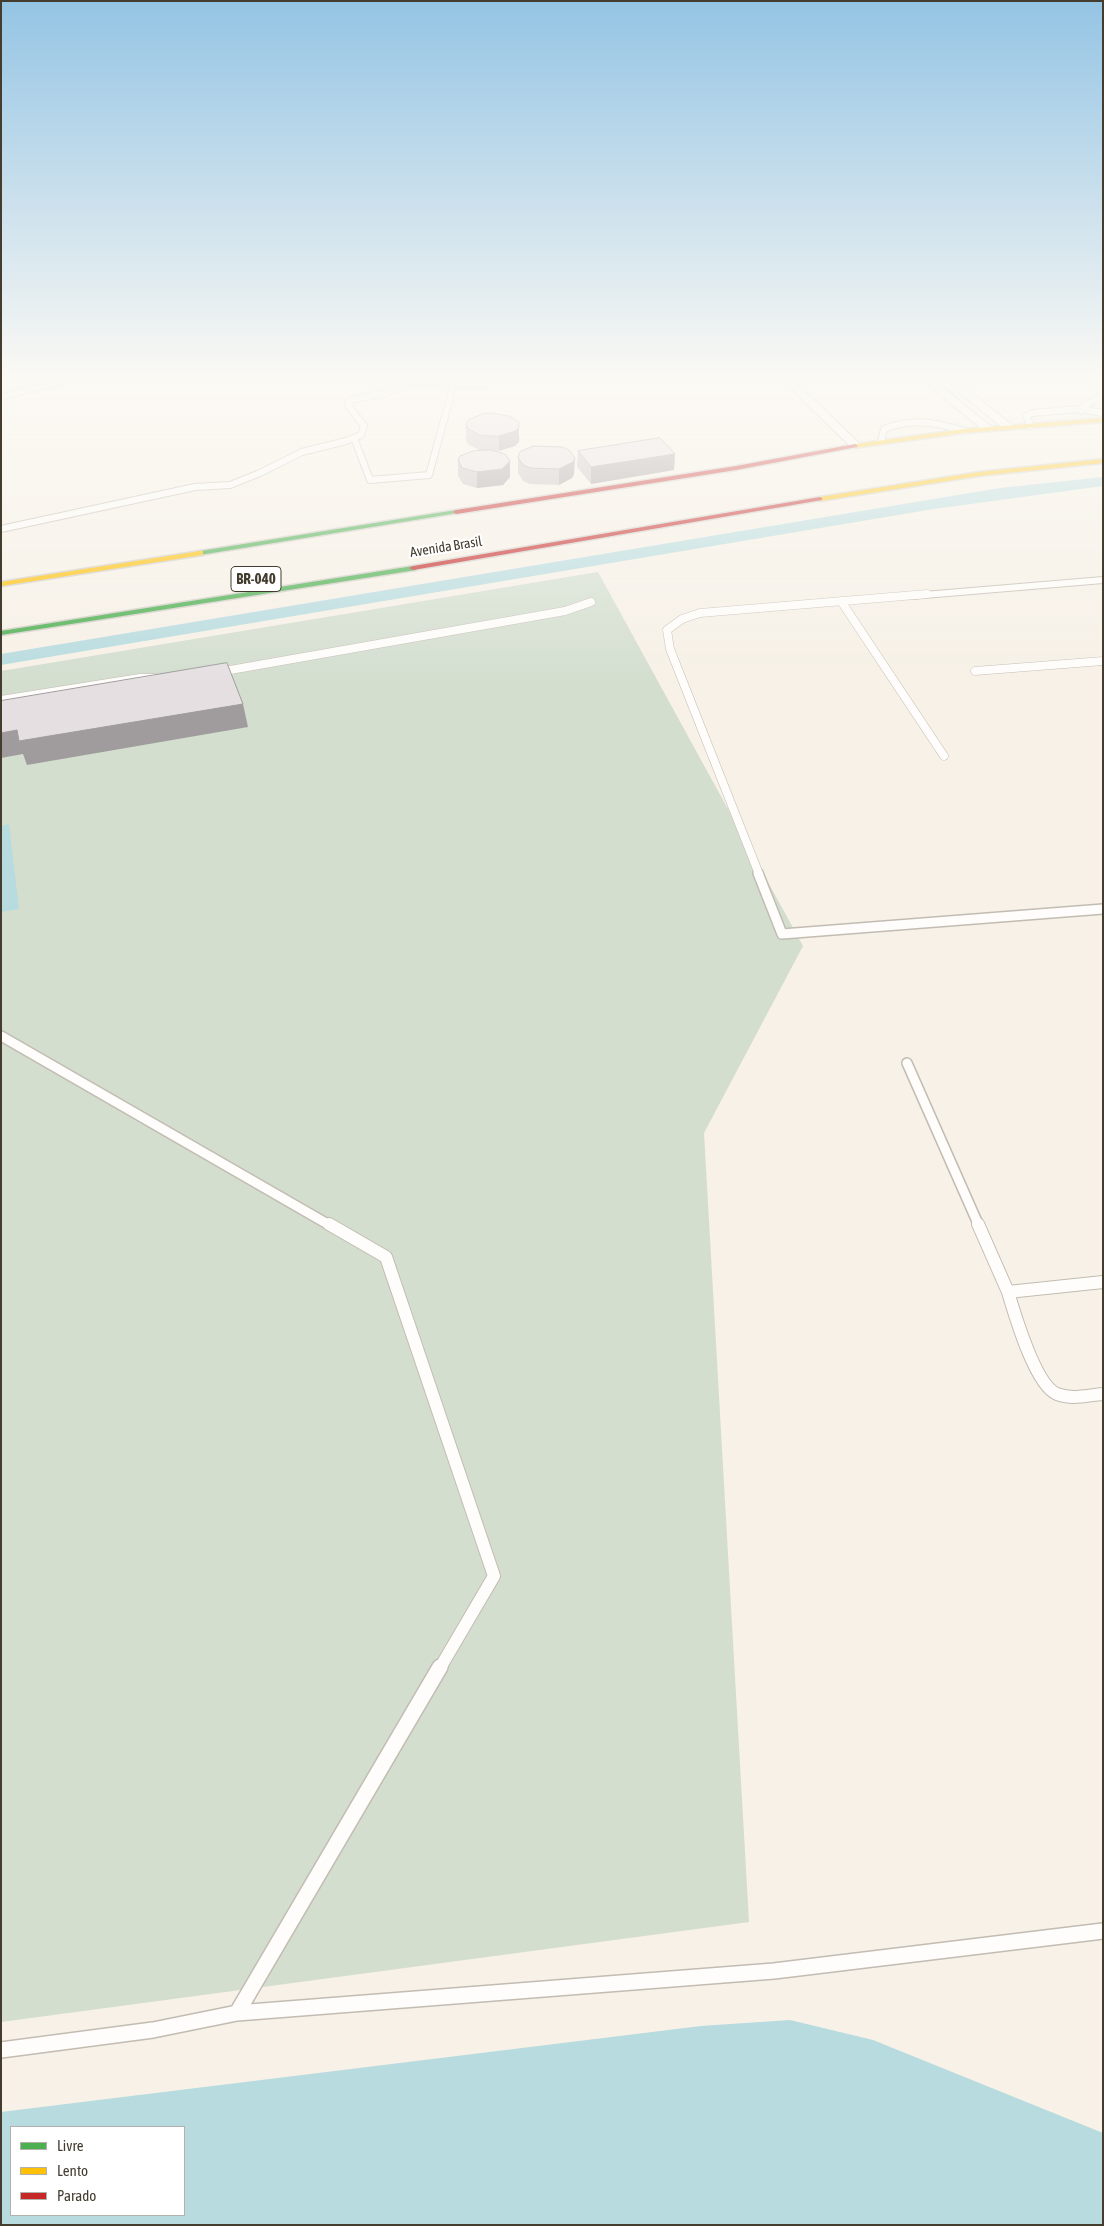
<!DOCTYPE html>
<style>
body{margin:0}
#map{position:relative;width:1104px;height:2226px;overflow:hidden;background:#f7f1e7;font-family:"Asap Condensed",sans-serif}
canvas{display:block}
.frame{position:absolute;inset:0;border:2px solid #433c2f;pointer-events:none}
.legend{position:absolute;left:10px;top:2126px;width:175px;height:90px;box-sizing:border-box;background:#fff;border:1px solid #b4b1ac;margin:0;padding:6px 9px;list-style:none;font-size:15px;color:#433c2f}
.legend li{display:flex;align-items:center;gap:10px;height:25px}
.legend b{width:25px;border:1px solid #b4b1ac}
</style>
<div id="map">
<canvas width="1104" height="2226"></canvas>
<div class="frame"></div>
<ul class="legend">
<li><b style="height:6px;background:#4caf50"></b>Livre</li>
<li><b style="height:6px;background:#ffc107"></b>Lento</li>
<li><b style="height:6px;background:#c62828"></b>Parado</li>
</ul>
</div>
<script>
const ctx = document.querySelector('canvas').getContext('2d');
ctx.lineJoin = 'round';
function fill(path, color) { ctx.fillStyle = color; ctx.fill(path, 'evenodd'); }
function stroke(path, color, width, dash) { ctx.strokeStyle = color; ctx.lineWidth = width; ctx.lineCap = dash ? 'butt' : 'round'; ctx.setLineDash(dash || []); ctx.stroke(path); }
function drawText(font, color, halo, rows, align = 'center') {
  ctx.font = font + ' "Asap Condensed",sans-serif'; ctx.lineWidth = 4; ctx.setLineDash([]); ctx.textBaseline = 'middle'; ctx.strokeStyle = halo; ctx.fillStyle = color; for (const [text, x, y, turn = 0] of rows) {
    ctx.save(); ctx.translate(x, y); ctx.rotate((+turn || 0) * Math.PI / 180); ctx.textAlign = isNaN(turn) ? turn : align; if (halo) ctx.strokeText(text, 0, 0); ctx.fillText(text, 0, 0); ctx.restore();
  }
}
const green = new Path2D(`
 M598,572l205,374 -99,187 45,789 -748,100v-1351z`);
const water = new Path2D(`
 M1103,477v9l-169,23 -933,156v-11l999,-166z
 M9,824l10,85 -18,3v-86z
 M790,2020l83,20 230,93v92h-1102v-113l700,-86zM11,2127h173v88h-173z`);
const stream = new Path2D(`
 M927,374l31,26`);
const laneFar4 = new Path2D(`
 M403,374l-1,2 9,5 71,3
 M1081,411l-1,-2 23,-15
 M1031,426l-5,-10 6,-3 48,-4 23,4
 M354,438l16,42 59,-5 25,-92
 M881,441l3,-12c28,-11 52,-7 80,2
 M1,529l194,-42 35,-2 30,-12 42,-21 44,-11 15,-6 3,-9 -16,-21 2,-5 36,-7 25,-12
 M912,596l191,-16`);
const laneFar3 = new Path2D(`
 M841,601l103,155
 M975,671l128,-10
 M219,672l346,-61 26,-9
 M1,700l139,-22h15
 M759,874l-89,-225 -3,-19 15,-11 18,-6 227,-19`);
const laneFar2 = new Path2D(`
 M758,873l24,61 321,-25
 M1,1036l330,190
 M907,1063l72,163`);
const laneFar1 = new Path2D(`
 M329,1224l57,33 108,319 -54,92
 M978,1224l30,68
 M1103,1282l-95,10c7,23 27,93 49,102 15,6 31,1 46,0`);
const lane = new Path2D(`
 M237,2013l203,-346
 M1,2050l152,-20 84,-17 537,-42 329,-40`);
const street = new Path2D(`
 M70,374h12l-11,8 -70,18v-6l62,-16z
 M776,374h11l72,69 1,2 -1,2h-8z
 M915,374h11l66,53 1,2 -1,2h-8z
 M937,374h11l64,51 1,2 -1,2h-8z
 M1074,374h12l17,12v8z`);
const fast = new Path2D(`
 M456,510l3,2 -1,1 -258,42 -4,-2 4,-2z
 M413,566l4,2 -1,2 -415,65v-4z`);
const slow = new Path2D(`
 M1103,418v4l-139,11 -109,15 -3,-2 3,-2 109,-15z
 M1103,459v4l-124,13 -159,25 -3,-2 3,-2 159,-25z
 M200,551h3v4l-202,31v-4z`);
const jam = new Path2D(`
 M855,444l3,2 -1,1 -121,23 -280,44 -3,-2 3,-2 280,-44z
 M820,497l2,1v2l-409,70 -4,-2 4,-2z`);
const wall = new Path2D(`
 M466,424l54,14 -1,4 -4,4 -18,5 13,26 -7,8 -26,3 -14,-4 -5,-8v-16l21,-10 -11,-6 -2,-4z
 M562,447l12,27 -2,4 -13,7 -29,-1 -7,-3 -5,-8v-16z
 M578,451l97,3 -1,16 -83,14 -14,-17z`);
const shadedWall = new Path2D(`
 M519,422v20l-4,4 -16,5v-15z
 M675,454l-1,16 -83,14v-17z
 M575,458l-1,16 -2,4 -13,7v-16z
 M510,461v16l-7,8 -26,3v-16z
 M243,704l5,23 -221,38 -4,-11 -22,4v-25l16,-3z`);
const building = new Path2D(`
 M491,413l18,3 10,6v5l-4,4 -16,5h-10l-10,-1 -12,-7 -1,-4 2,-4 14,-6z
 M660,438l15,16 -84,13 -13,-16z
 M534,446l28,1 7,3 6,8 -2,4 -14,7 -29,-1 -7,-3 -5,-8 2,-5z
 M491,450l14,4 5,7 -8,8 -25,3 -15,-4 -4,-8 2,-4 13,-5z
 M227,663l16,41 -224,37 -2,-11 -16,3v-32z`);
const farStreetnames = [
 ["Avenida Brasil",446,547,-9]
];
const shields = [
 [256,579,50]
];
const shieldNames = [
 ["BR-040",256,579]
];
fill(green, '#d3decf');
fill(water, '#b7dbdf');
stroke(stream, '#b7dbdf', 4.5);
stroke(laneFar4, '#c2bcb2', 8);
stroke(laneFar3, '#c2bcb2', 9);
stroke(laneFar2, '#c2bcb2', 12);
stroke(laneFar1, '#c2bcb2', 14);
stroke(lane, '#c2bcb2', 18);
stroke(street, '#c2bcb2', 2);
stroke(fast, '#d3cfc9', 3);
stroke(slow, '#d3cfc9', 3);
stroke(jam, '#d3cfc9', 3);
stroke(laneFar4, '#fefdfb', 6);
stroke(laneFar3, '#fefdfb', 8);
stroke(laneFar2, '#fefdfb', 9);
stroke(laneFar1, '#fefdfb', 12);
stroke(lane, '#fefdfb', 15);
fill(street, '#fefdfb');
fill(fast, '#4caf50');
fill(slow, '#ffc107');
fill(jam, '#c62828');
fill(wall, '#c5c0c2');
fill(shadedWall, '#a09c9e');
fill(building, '#e5dfe1');
stroke(building, '#a09c9e', 1);
const sky = ctx.createLinearGradient(0, 0, 0, 686);
sky.addColorStop(0, '#94c4e4');
sky.addColorStop(0.55, '#fbf9f4');
sky.addColorStop(1, '#fbf9f400');
ctx.fillStyle = sky;
ctx.fillRect(0, 0, 1104, 686);
drawText('14px', '#433c2f', '#fff', farStreetnames);
for (const [x, y, w] of shields) { const box = new Path2D(); box.roundRect(x - w / 2, y - 12.5, w, 25, 4); ctx.fillStyle = '#fff'; ctx.fill(box); stroke(box, '#433c2f', 1); }
drawText('bold 15px', '#433c2f', null, shieldNames);
</script>
